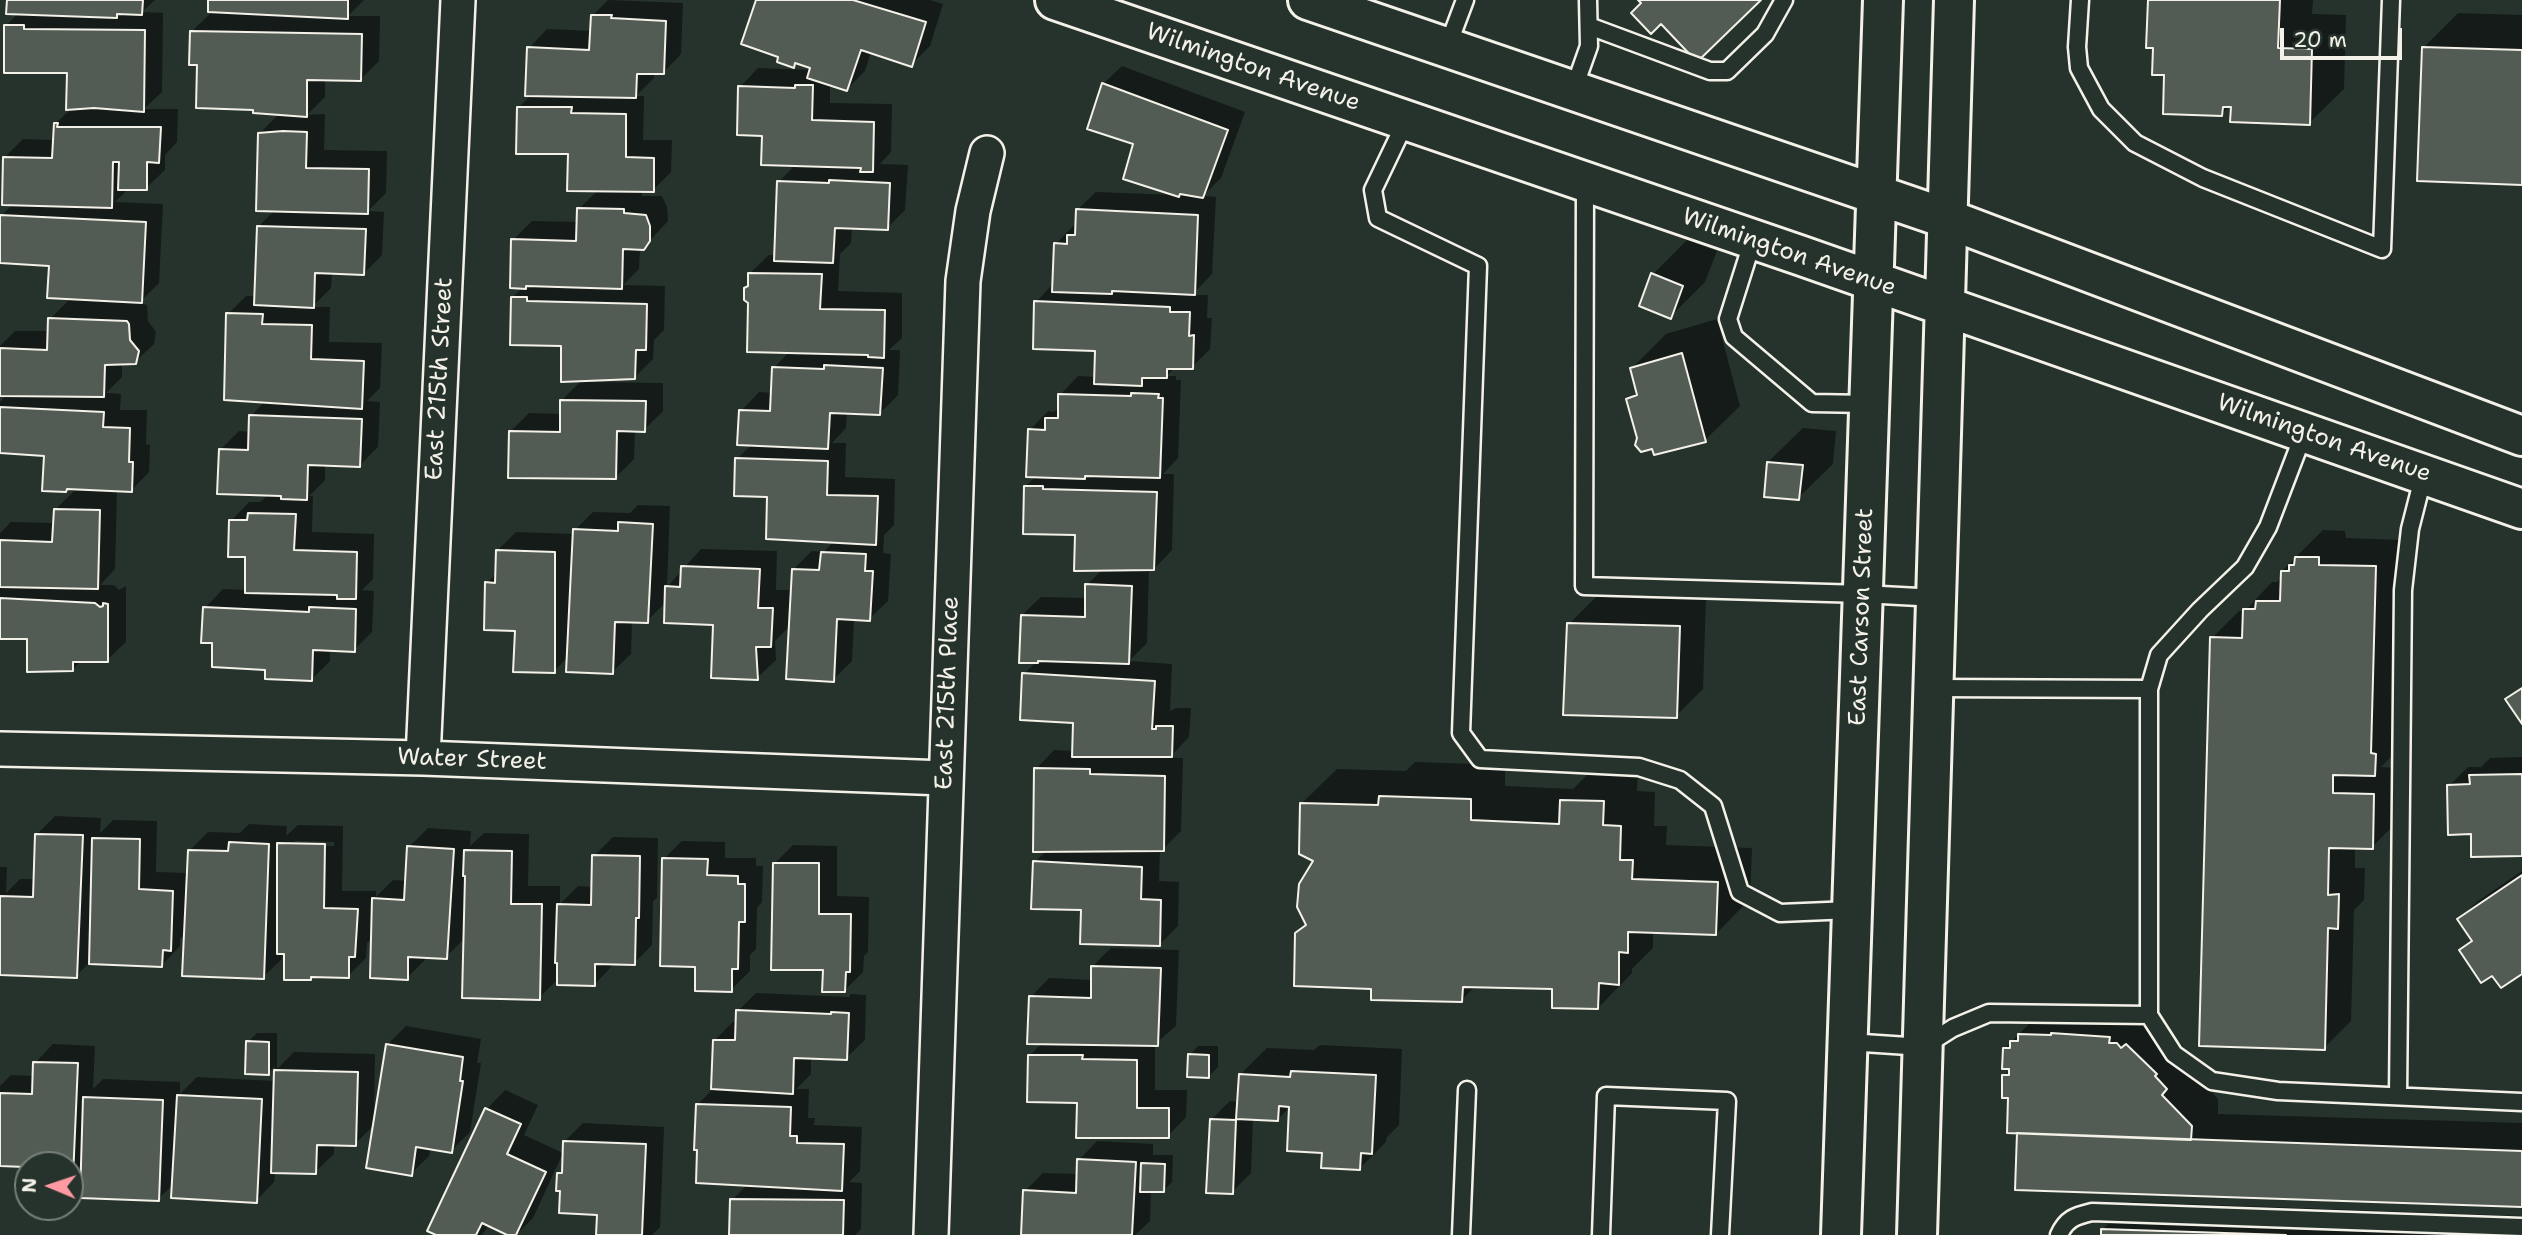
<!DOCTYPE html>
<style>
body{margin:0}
#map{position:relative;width:2522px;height:1235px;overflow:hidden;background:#26332d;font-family:"Shantell Sans",sans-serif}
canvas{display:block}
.north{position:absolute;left:14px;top:1151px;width:70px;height:70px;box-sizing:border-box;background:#26332d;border:2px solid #787f78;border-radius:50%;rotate:272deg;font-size:19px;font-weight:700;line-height:28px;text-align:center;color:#f4f1e8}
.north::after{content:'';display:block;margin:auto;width:24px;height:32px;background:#ff9aa2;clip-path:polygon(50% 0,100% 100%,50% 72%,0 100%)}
.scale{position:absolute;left:2280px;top:28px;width:122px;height:32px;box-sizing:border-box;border:4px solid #f4f1e8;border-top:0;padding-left:9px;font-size:21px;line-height:24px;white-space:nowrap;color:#f4f1e8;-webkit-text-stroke:5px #26332d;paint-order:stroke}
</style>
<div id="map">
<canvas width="2522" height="1235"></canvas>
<div class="north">N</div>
<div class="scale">20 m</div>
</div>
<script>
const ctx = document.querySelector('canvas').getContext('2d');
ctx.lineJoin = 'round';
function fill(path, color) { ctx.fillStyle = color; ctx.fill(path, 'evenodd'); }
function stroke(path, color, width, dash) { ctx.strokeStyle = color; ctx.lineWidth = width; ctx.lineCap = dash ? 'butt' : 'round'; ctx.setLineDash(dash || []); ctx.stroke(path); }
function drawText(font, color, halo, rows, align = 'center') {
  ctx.font = font + ' "Shantell Sans",sans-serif'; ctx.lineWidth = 6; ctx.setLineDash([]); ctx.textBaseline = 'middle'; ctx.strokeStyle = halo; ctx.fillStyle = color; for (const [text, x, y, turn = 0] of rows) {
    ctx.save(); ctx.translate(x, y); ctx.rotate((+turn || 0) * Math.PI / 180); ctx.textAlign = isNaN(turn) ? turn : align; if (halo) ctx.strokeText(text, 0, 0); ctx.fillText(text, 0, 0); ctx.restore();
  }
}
const shadow = new Path2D(`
 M9,0h146l-13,12 21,1 -1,79 -18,17h34l-1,33 -12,13v15l-19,18h-17l-14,14 48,2 -4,79 -20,20 8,2 1,16 8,11 -2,12 -19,18 -13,1v14l-16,16 15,1 -1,16h27l-1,34 4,1 -1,27 -18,19 -14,-1 -2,79 -15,16h14l5,5 7,-4v56l-19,18 -26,1 -9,9 -44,-33 -28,1v-105l11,-11 44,1v-13l19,-19h12v-3l-17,-1 -3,4 -20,-37 -46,-2v-50l7,-8h-7v-48l15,-15h34l1,-12 21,-21 -20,-34 -51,-3 1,-45 12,-12 -8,-47 18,-18 32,1v-16l17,-16 -3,-36 -63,-46 13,-14z
 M210,0h154l-16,16h32l-1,45 -19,19 -35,-1v18l-18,18 18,-1 -1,36 63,1 -1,42 -18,18 16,1 -2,43 -18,18 -32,-1 -1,16 -19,19h18l-1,35 53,1 -2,45 -13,13 13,1 -2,45 -18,18 -35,-1v16l-16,16h4l-1,36 62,2 -1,45 -11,11 12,1 -2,41 -18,18 -24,-1v12l-19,19 -44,-12 -53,-26 -9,-34 18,-19 24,1v-34l-16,-35 18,-19h11l9,-8 -49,-44 19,-19 11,1 1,-16 13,-14h-11l-25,-88 18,-18h10l3,-70 16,-16 -15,-77 21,-21 -26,-4 -57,-45 -7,-31 22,-21z
 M608,0l75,3 -2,51 -18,19 -9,-1v6l-18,18h8l-1,44h29l-1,32 -18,18h-11v6h20l5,11 1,14 -25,27h-3l-1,21 -16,16 42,1 -1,44 -10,10 -1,19 -18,18 -48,2v3l76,1v28l-19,19h-9l-1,29 -18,18 -105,-46 18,-18 33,1v-14l21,-21 -20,-35 -50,-47 10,-10 -10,-47 19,-19 46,1 1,-13 19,-19 -28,-37 -52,-45 14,-14 -3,-46 18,-19 45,2 1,-16z
 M758,0h172l13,4 -13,42 -19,19 -40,-14 -6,20 -18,18 -17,-5v19l62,1 -1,48 -11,12 28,1 -3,45 -18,18 -35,-1 -1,16 -11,11 -2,37 64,2v45l-13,12h11l-2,45 -18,18 -33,-1 -1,16 -14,15h14l-1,34 50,2 -1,46 -10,10 -1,18 8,1 -3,47 -19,18h-15l-2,42 -19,19 -42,-55 -16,16 1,19 -19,18 -42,-55 -49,-21 -19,19h-15l-1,33 -19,18 -43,-16 -15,15 -38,-41 -29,-47 10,-10 1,-23 18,-18 59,2v-4l18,-18 37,1 8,-8 32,1 -3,81 34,-38 76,2 -1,39h17l1,-21 18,-18 12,1 10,-11 -65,-46 -32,-36 15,-15 -11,-33 18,-19 14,1 1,-25 16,-17 -40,-66v-12l19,-18h7l3,-73 17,-18 -32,-30 -24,-47 18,-19 53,2 1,-3 -15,-6 -4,5 -13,-10z
 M2150,0h163l-1,14 34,1 -2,74 -35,34 -76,-20 -11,11 -56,-40 -11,-28z
 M2458,13l64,2v168l-99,-135z
 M1122,66l123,46 -24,66 -18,18 13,1 -4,77 -20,21h16l-1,23h5l-2,31 -18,18h-17l-8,9h9v4h5l-3,78 -15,16h11l-2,76 -18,19h-5l-2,74 -18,18 43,3 -2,47 6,-3h15l-2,29 -20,21h14l-2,73 -18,18h-3l-1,32 20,1 -1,44 -18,18 -77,-35 -48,-47 12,-12 -11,-81 18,-19 20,1 1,-30 -51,-47 13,-13 -15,-46 19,-18 46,1v-13l16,-16 -26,-35 -51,-48 10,-10 -6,-46 18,-19 6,1 6,-6v-11l18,-19 18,1 1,-28 -61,-47 18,-19 2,-39 18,-19 3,1v-16l19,-18 81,3 -41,-52 -33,-59z
 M1687,240l30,11 -12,31 -35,35 -17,-43z
 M1717,319l23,87 -35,34 -52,7 -15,-9 -10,-38 10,-10 -6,-22 34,-34z
 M1803,428l33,3 -3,33 -35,34 -30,-36z
 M2323,530l22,1 1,7 57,2 -2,207 -20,20 19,1 -1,52 -27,27h-17v21h10l-1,32 -10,10 -3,111 -27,27 -112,-410 27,-27h6l27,-29h5l5,-5v-6z
 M1596,597l110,3 -3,89 -27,27 -107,-92z
 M2522,757v97l-50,-21 -23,-47 19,-19h13l9,-9z
 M1415,762l90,3v21l68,3 23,-23 42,1 -1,24 18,1 -1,34h13l-1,19 86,3 -2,51 -34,35 -63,-3v17l-21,21v4l-34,35 -44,-21 -78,-2 -14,15 -89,-13 -76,-53 11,-11 7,-62 -13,-58 35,-34 69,2z
 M55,816l46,2 -1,15 13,-13 44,1 -1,51 32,1 1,-22 19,-19 32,1 9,-9 38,2 -1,10 12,-11 45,1 -1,65h34v6l17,-17 14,1 2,-34 19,-19 43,3 -1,15 14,-13 45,1 -1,52h32v18l18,-18 15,1 1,-31 19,-19 45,1 -1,60 -4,3 -1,44 -18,18h-22v3l-18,19 -35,-7 -20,20 -74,-60 -19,19 -21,-1v4l-18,18 -34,-41 -6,6 -1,15 -18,18h-35l-3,3 -24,-27h-4v7l-19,18 -77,-43 -6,5v7l-18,19 -72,-3 -14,14 -76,-3v-106h7l-1,26 14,-14h15l2,-45zM295,841l39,1v4l-39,-1z
 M682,841l43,1v16h31v8h7l-1,36 -5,6 -1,41 -6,6v16l-19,19 -34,-25 -33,-106z
 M793,845l44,1v50l32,1 -1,55 -4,4 -1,16 -18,18 -20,-21 -51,-105z
 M2522,871v101l-29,1 -32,-23 12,-12 -14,-19 19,-18z
 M1111,948l68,2 -3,76 -21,18v46h32l-1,27 -18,19 -89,-34 -49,-47 13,-13 -12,-45 18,-19 44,2v-14z
 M756,993l93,4 2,-3 15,1 -1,45 -19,18 -35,-1v17l-15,15h13l-1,29h7l-1,7 48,2 -2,44 -11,11 13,1 -1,46 -6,6h-124l1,-35 16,-16 -51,-79 16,-16 2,-49 18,-18h5v-11z
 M2039,1014l115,4 29,28 -2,2 12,13 -5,6 30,32v15l304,9v82l-503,-73 -15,-56 9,-9 -9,-18z
 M406,1026l75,13 -4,24h4l-11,69 -19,19 -20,-3 -2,8 -18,18 -37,-49 -19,19h-21v10l-19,18 -40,-1 -1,11 -18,19 -82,-17 -16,15 -76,-11 -12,11v-34h-42v32l-1,-31 -27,-1v-79l11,-11 23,1 1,-13 18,-19 42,2 -2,43 10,-10 77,3v12l17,-17 78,4v-15l-7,7 -20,-31 9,-9h20v36l17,-17 81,2 -1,61h2l11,-70z
 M1320,1045l82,4 -3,76 -12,12 -1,5 -27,27 -35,-17 -33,-46 -13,13 -25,-1 -2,55 -19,19 -20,-73 18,-18 9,1 1,-27 27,-27 47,2z
 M1198,1046h20v21l-9,9 -19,-21z
 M505,1090l33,15 -14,30 39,18 -30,65 -17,17h-5l-22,-10 -7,10h-42l-11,-5 58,-121z
 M583,1123l81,4 -4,100 -8,8h-54l1,-22 -38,-24 -2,-15 5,-5v-27z
 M1097,1141l56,3v11h20l-1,27 -9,9h-12l-1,30 -15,14h-112l2,-44 18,-18 35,1 1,-14z
 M2130,1202l392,14v19h-420l1,-6z`);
const building = new Path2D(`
 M7,0h136l-1,15 -25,-1v4l-111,-4z
 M208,0h140v19l-140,-7z
 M756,0h97l73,22 -14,45 -51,-17 -14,41 -40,-13 3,-10 -15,-5 -1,5 -17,-6 1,-5 -37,-13z
 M1638,0h123l-64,62 -36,-38 -10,10 -20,-21 10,-10z
 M2148,0h132l-2,48 34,1 -2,76 -80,-3 1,-15h-8l-1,9 -59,-2 1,-39h-12l1,-27h-7z
 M591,15h21l-1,3 55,3 -2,53h-27l-1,24 -111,-2 2,-49 62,3z
 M4,25h20v4l121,1 -1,82 -50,-4 -28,2 1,-37h-63z
 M190,31l172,3 -1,47 -54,-1v37l-54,-4v-3l-57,-2 1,-43h-8z
 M2422,47l100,3v135l-105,-4z
 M1102,83l126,47 -25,68 -23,-4 -1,3 -56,-18 10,-35 -46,-15z
 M795,85h18l-1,35 62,2 -1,50h-13l1,-4 -100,-3 1,-29 -25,-1 1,-49 57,2z
 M517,107h55l-1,6 55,1v43l28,1v34l-87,-1 1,-37h-52z
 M54,123h4l-1,4h104l-2,36 -12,-1v28h-29l1,-28h-6l-1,46 -110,-3 1,-48 49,1z
 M283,131l24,1 -1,36 63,1 -1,45 -112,-3 2,-78z
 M829,180l61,3 -2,47 -53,-2 -2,35 -59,-2 3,-80 52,2z
 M577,208l47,1v4l22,2 4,11v15l-6,9 -21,-1 -1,40 -96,-3v3l-16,-1 1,-49 65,2z
 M1076,209l122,6 -3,80 -83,-4v3l-60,-2 2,-49 13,1v-9h8z
 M0,215l146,7 -4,81 -95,-5 2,-32 -49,-3z
 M257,226l109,3 -2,46 -49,-2 -1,35 -60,-3z
 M748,273l74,1 -2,35 65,1 -1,48 -16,-1v-2l-121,-3 1,-49 -4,-3v-12l4,-2z
 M1651,273l32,13 -12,33 -32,-13z
 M511,297h16v4l120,3 -1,46h-10l-1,29 -74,3v-36l-51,-1z
 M1034,301l136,6v5h20l-1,24 5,-1 -1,34h-26v9h-25v8l-48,-2 1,-33 -62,-2z
 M226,313l37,1 -1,10 50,1 -1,34 53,2 -2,48 -138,-9z
 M48,318l79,3 2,3 1,16 9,11 -3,13 -31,1 -1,32 -104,-1v-48l47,2z
 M1682,353l24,89 -52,13 -2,-6 -11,3 -6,-7 2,-7 -11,-39 11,-4 -7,-27z
 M824,365l59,3 -3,47 -50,-2 -2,36 -91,-4 2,-35 31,1 2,-44 52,2z
 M1131,393l28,1 -1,4h5l-3,80 -75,-2v3l-59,-2 2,-48 17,1v-12h13v-24l73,2z
 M560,400l86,1 -1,31 -28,-1 -1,48 -108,-1 1,-47 51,1z
 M0,407l104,5 -1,15 27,1 -1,34h4l-1,30 -65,-3 -1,3 -24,-1 2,-35 -44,-3z
 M249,415l113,4 -2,48 -52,-2 -1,35 -26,-1v-3l-64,-2 2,-45 29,1z
 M735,458l93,3 -1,34 51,1 -2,49 -110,-6 1,-42 -33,-1z
 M1767,462l36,3 -4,35 -35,-3z
 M1024,486h19v3l114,3 -3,78 -80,1 1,-36 -52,-1z
 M54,509l46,1 -2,79 -98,-2v-47l52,2z
 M248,513l48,1 -2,36 63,2 -1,47h-19v-4l-92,-2v-36h-17l1,-37h18z
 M618,522l35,2 -5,99 -33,-1 -2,52 -47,-2 7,-143 45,2z
 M496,550l59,2v121l-42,-1 2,-41 -31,-1 1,-48 10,1z
 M821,552l45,2 -1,17h8l-3,50 -33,-2 -3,63 -48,-3 6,-110 27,1z
 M2295,557h24v8l57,1 -5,187 5,1 -1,22 -42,-1v18l41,1 -1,55 -44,-1 -1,47 11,-1 -1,35 -10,-1 -3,122 -126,-4 11,-409 32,1 1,-29h12l1,-8h24l1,-30h8v-6h5z
 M681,566l79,3 -2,39h15l-2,39h-15l2,33 -47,-2 2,-53 -49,-2 1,-37 15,1z
 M1085,584l47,2 -3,78 -91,-3v2h-19l2,-48 64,2z
 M0,598l95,5 5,4 3,-1v-3l5,1v58h-35v9l-46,1v-33h-27z
 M203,607l106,5v-5l47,2 -1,43 -42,-2 -1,31 -47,-2v-9l-53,-3v-24h-11z
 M1567,623l113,3 -3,92 -114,-3z
 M1022,673l133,8 -3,48h4v-3h17l-1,31h-100l1,-34 -53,-3z
 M2522,688v36l-17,-25z
 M1034,768l56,1v5l75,2 -1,75 -131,1z
 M2522,774v82l-51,1v-23l-23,1 -1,-50 23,-1 -1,-9z
 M1379,796l92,3v21l88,4 1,-24 44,1 -1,24 18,1 -1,34h13l-1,19 86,3 -2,53 -88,-3v21l-9,-1v33l-20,-2 -1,26 -46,-1v-19l-89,-2 -1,15 -91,-2v-11l-77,-3 1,-53 11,-8 -9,-18 2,-23 14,-23 -14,-7 1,-51 78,2z
 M35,834l48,1 -6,143 -77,-3v-79l33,1z
 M92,838l48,1 -1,50 34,2 -2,60 -8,-1 -1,17 -73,-3z
 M229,842l40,2 -5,135 -82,-3 6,-126 40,1z
 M277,843l48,1 -1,64 34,1 -3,48h-6v21l-38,-1v3h-27v-26h-7z
 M407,846l47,3 -7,110 -39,-2v23l-38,-2 2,-80 32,2z
 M464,850l48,1 -1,53h31l-2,96 -78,-2 3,-122h-2z
 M592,855l48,1 -1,62h-3l-1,47 -40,-1v22l-38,-1v-22h-2l2,-59 34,1z
 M662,858l46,1 -1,16 31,1v8h7v38h-6l-1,47h-6v23l-37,-1v-24l-35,-1z
 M1033,861l109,6 -1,32 20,1 -1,46 -80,-2 1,-34 -50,-1z
 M773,863h46v51h32l-1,58h-4l-1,20h-23l1,-22h-52z
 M2522,875v99l-21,14 -9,-12 -11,7 -22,-33 13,-9 -15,-22z
 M1091,966l70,2 -3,78 -131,-2 2,-48 62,2z
 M736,1010l95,4v-2l18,1 -2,47 -53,-2 -1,36 -82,-5 2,-49h22z
 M2051,1033l59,4 -1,6h8l4,5 5,-4 31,30 -2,2 12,13 -5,6 30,31 -1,14 -184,-7 1,-35h-6v-23h7v-6h-7l1,-21h7v-7h8v-7l33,1z
 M246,1041l23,1v33l-24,-1z
 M386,1044l77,13 -3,24h3l-11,72 -36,-6 -4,29 -46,-8z
 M1188,1054l21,1v23l-22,-1z
 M1028,1055h55l-1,4 55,1v48h32v30h-93l1,-35 -50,-1z
 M33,1062l45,1 -6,138 -2,-36h-42v34h-4l1,-32 -25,-1v-73l32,1z
 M274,1070l84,2 -2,74 -39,-1 -1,29 -45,-1z
 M1291,1071l85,4 -4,79 -11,-1 -1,17 -39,-2 1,-15 -35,-2 2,-44 -10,-1 -1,15 -42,-2 3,-45 51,3z
 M177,1095l85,4 -5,104 -86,-5z
 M83,1097l80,3 -4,101 -79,-3z
 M696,1104l95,3 -1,29h7v7l47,1 -2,47 -146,-8 1,-33h-3z
 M485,1108l36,16 -14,30 39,18 -30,63h-9l-25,-12 -6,12h-40l-9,-4z
 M1210,1119l26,1 -3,74 -27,-1z
 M2017,1133l505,18v56l-507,-17z
 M563,1141l83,3 -4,91h-46l1,-20 -38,-2 1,-22h-4l1,-18h5z
 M1077,1159l59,3 -4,73h-111l2,-45 53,3z
 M1141,1163l24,1 -1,28h-24z
 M730,1199l114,1 -1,35h-114z
 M2101,1229l185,6h-185z`);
const service = new Path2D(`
 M2080,0l-3,47 2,21 22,41 34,34 68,35 179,71 9,-249
 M1589,26l121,45h17l38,-37 19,-34
 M1447,48l18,-48
 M1573,91l16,-45 -1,-46
 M1406,121l-33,69 5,28 100,48 -17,467 19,26 159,8 41,13 33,26 27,86 40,21 71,-3
 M1585,182l-1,404 279,8 74,4
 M1753,240l-25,79 6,18 78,66 56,1
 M2149,689l10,-34 41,-45 45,-43 23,-40 36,-94
 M2149,1015l25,39 38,27 66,10 244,11
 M1848,1042l75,5 30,-19 36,-15 160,2v-326l-214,-1
 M2398,1096l5,-506 7,-61 14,-55
 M1461,1235l6,-145
 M1601,1235l5,-139 121,5 -7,134
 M2059,1235c7,-16 16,-19 33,-23l430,15`);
const minor = new Path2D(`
 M0,749l423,9 521,20
 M423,758l35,-758
 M931,1235l32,-954 10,-70 14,-58`);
const secondary = new Path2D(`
 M1055,0l747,256 720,253
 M1308,0l640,219 574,217
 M1841,1235l42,-1235
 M1917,1235l37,-1235`);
const streetNames = [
 ["Wilmington Avenue",1253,68,19],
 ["Wilmington Avenue",1789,253,19],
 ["East 215th Street",440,379,-87],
 ["Wilmington Avenue",2324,439,19],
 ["East Carson Street",1862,617,-88],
 ["East 215th Place",948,693,-88],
 ["Water Street",472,760,2]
];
fill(shadow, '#0007');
fill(building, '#525c55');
stroke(building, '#f4f1e8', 2);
stroke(service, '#f4f1e8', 21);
stroke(minor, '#f4f1e8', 38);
stroke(secondary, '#f4f1e8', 44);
stroke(service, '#26332d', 16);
stroke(minor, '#26332d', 33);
stroke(secondary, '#26332d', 38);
drawText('24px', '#f4f1e8', '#26332d', streetNames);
</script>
